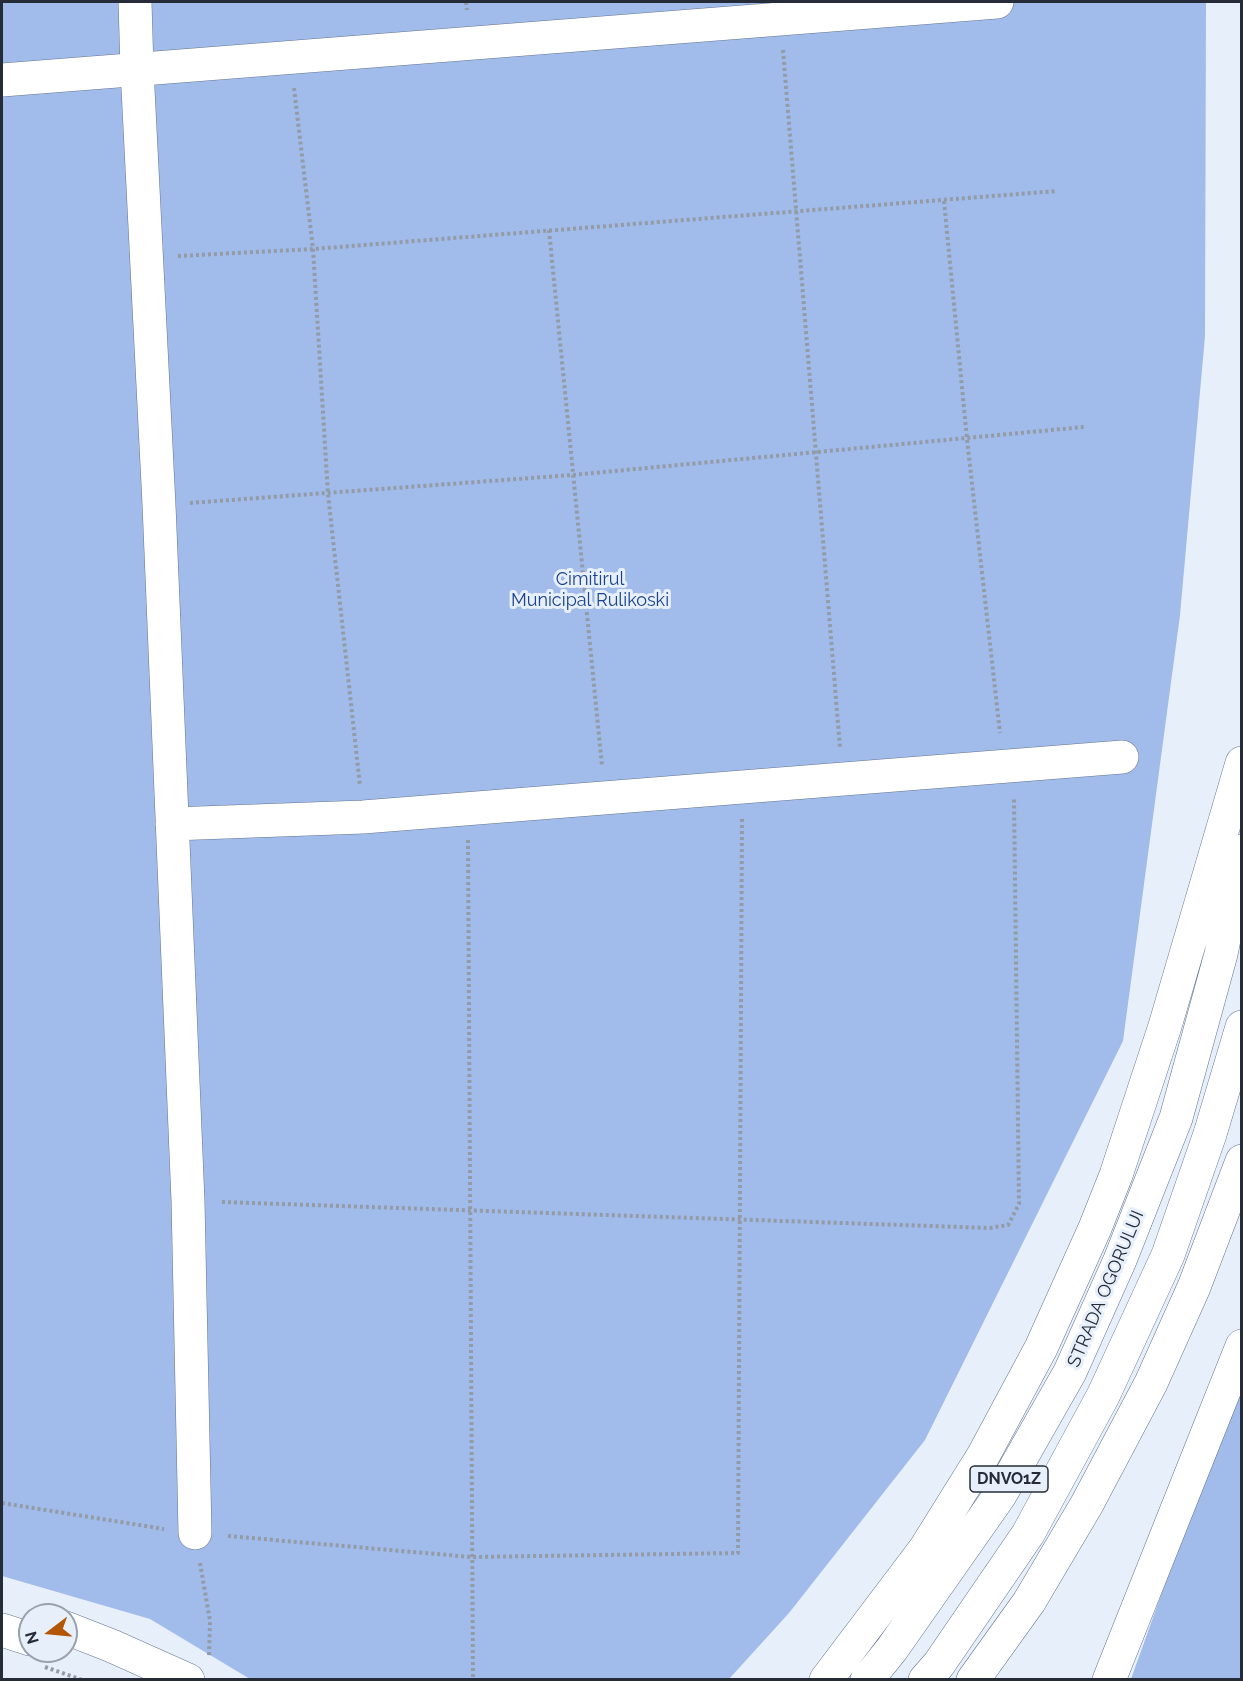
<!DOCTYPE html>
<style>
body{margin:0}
#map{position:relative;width:1243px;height:1681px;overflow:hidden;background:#e7effb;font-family:Raleway,sans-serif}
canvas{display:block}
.frame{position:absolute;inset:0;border:3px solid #252c38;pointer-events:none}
.north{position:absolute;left:18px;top:1603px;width:60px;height:60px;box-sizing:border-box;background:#e7effb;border:2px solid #99a1ad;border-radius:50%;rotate:254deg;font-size:16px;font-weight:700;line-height:24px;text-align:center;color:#252c38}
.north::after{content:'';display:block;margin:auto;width:21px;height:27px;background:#b45605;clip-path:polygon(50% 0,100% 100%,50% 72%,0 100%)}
</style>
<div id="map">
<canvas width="1243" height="1681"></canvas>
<div class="frame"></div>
<div class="north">N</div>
</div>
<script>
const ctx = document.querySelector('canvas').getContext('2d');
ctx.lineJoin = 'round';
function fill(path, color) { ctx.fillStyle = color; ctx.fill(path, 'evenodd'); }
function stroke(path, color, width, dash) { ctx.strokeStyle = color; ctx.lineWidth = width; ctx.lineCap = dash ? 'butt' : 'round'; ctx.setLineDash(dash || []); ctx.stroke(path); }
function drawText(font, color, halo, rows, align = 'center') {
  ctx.font = font + ' Raleway,sans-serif'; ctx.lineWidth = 6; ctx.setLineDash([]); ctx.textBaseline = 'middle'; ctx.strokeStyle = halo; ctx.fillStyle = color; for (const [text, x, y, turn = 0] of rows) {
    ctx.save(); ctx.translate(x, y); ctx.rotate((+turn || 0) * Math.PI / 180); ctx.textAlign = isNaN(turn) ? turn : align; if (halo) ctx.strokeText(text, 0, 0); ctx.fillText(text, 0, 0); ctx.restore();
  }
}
const green = new Path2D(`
 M2,2h1204l-1,334 -25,279 -57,426 -198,399 -136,173 -60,66h-479l-100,-60 -148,-43z
 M1241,1372v307h-110z`);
const path = new Path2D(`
 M466,2l1,8
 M783,50l57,698
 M294,88l19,161 15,245 32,292
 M944,201l23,238 33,294
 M549,230l53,536
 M178,256l135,-7 744,-58
 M190,503l382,-28 512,-48
 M468,840l5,840
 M222,1202l768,26 18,-3 11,-21 -5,-406
 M2,1503l162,26
 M228,1536l243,21 267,-4 4,-735
 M200,1563l10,58 -1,36
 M45,1667l37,13`);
const minor = new Path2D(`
 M135,2l2,67 22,436 29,696 7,332
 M2,80l995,-78
 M172,824l191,-7 759,-60
 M1109,1680l133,-334`);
const major = new Path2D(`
 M66,1628l46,18 76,34
 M2,1630l28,9`);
const highway = new Path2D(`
 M826,1680l99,-131 58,-93 58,-108 54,-120 21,-53 49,-149 77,-263
 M867,1680l25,-31 108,-154 70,-123 50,-112 56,-142 45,-164 21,-103
 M925,1680l14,-16 89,-130 75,-138 65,-141 42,-121 32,-107
 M973,1680l56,-78 58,-98 64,-121 43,-96 48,-126`);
const shields = [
 [1009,1479,78]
];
const shieldNames = [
 ["DNVO1Z",1009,1479]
];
const parkNames = [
 ["Cimitirul",590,580],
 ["Municipal Rulikoski",590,601]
];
const streetNames = [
 ["STRADA OGORULUI",1106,1289,-67]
];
fill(green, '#a1bcea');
stroke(minor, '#637490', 34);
stroke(major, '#637490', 34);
stroke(highway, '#637490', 34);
stroke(path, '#939ba7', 4, [3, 3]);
stroke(minor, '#fff', 33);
stroke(major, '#fff', 33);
stroke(highway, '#fff', 33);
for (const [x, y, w] of shields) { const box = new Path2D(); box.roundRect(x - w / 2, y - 13, w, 26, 4.5); ctx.fillStyle = '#e7effb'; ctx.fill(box); stroke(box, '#252c38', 1.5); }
drawText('bold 16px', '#252c38', null, shieldNames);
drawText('18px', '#1b448f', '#e7effb', parkNames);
drawText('18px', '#252c38', '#e7effb', streetNames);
</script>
